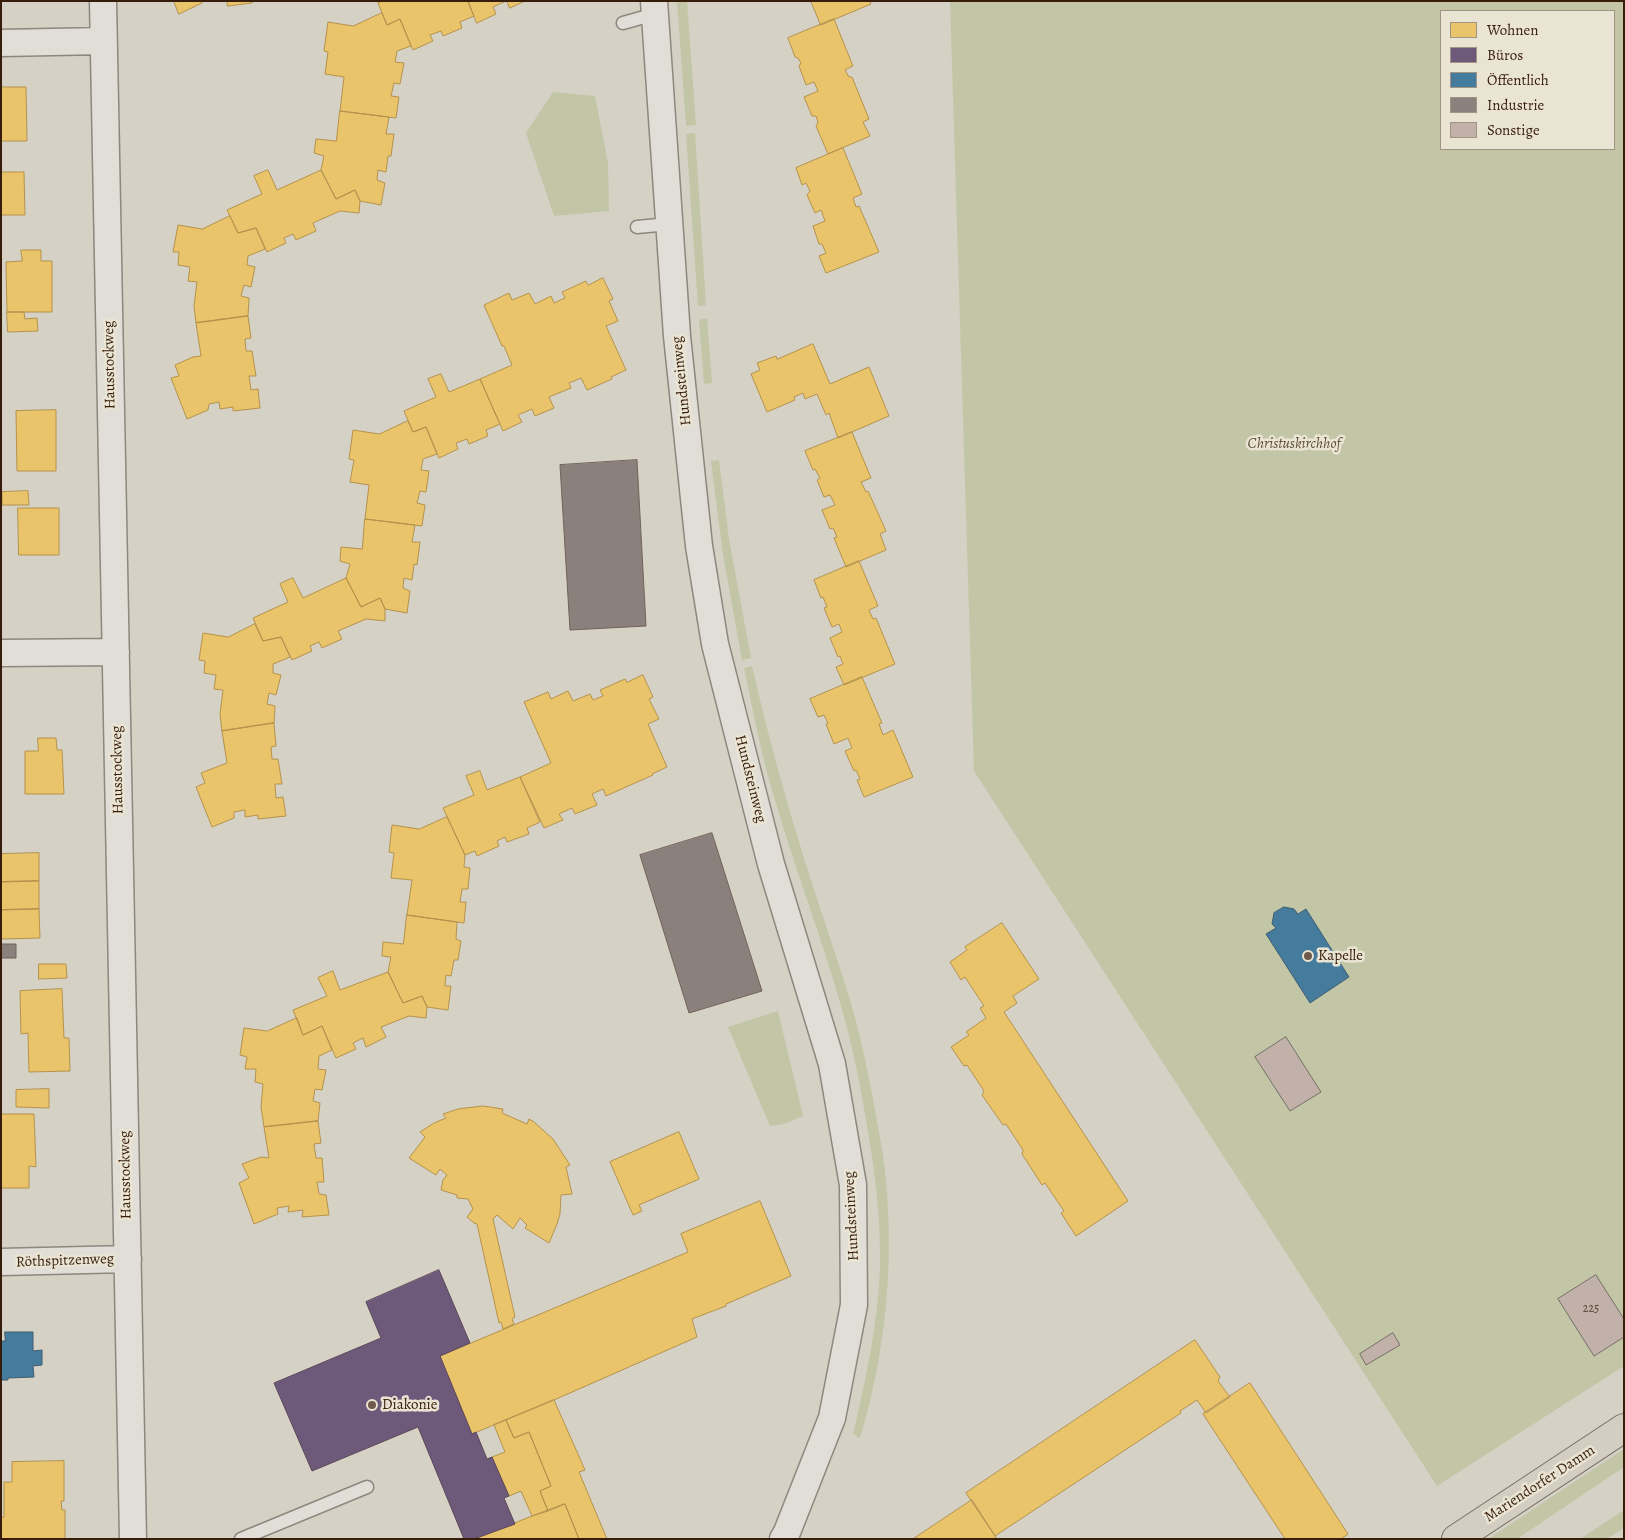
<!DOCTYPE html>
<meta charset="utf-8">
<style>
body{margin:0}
#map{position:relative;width:1625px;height:1540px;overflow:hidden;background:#d5d1c4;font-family:Alegreya,serif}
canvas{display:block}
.frame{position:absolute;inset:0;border:2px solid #371c0a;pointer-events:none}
.legend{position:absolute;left:1440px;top:10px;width:175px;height:140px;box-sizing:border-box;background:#e9e4d3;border:1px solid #a29483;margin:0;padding:6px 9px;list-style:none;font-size:15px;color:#371c0a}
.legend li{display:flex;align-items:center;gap:10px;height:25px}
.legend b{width:25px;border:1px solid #a29483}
</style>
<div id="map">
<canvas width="1625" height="1540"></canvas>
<div class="frame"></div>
<ul class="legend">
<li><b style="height:14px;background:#e9c46a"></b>Wohnen</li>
<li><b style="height:14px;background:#6d597a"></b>Büros</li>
<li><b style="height:14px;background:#457b9d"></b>Öffentlich</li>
<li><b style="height:14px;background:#8a817c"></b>Industrie</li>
<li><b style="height:14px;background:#c1b1a9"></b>Sonstige</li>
</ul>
</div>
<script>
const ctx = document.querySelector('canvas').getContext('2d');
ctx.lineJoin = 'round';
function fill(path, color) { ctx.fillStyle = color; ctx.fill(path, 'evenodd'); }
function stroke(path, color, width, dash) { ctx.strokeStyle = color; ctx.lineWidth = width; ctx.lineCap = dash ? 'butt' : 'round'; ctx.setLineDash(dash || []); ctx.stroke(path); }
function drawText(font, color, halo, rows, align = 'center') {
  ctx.font = font + ' Alegreya,serif'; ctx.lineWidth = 5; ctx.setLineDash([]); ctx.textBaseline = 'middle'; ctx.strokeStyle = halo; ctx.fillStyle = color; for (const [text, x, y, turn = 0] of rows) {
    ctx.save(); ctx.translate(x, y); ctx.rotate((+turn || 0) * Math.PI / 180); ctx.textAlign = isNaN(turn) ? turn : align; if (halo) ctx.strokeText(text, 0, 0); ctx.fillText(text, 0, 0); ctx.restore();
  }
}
const green = new Path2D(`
 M677,1h10l9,124 -10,1z
 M950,1h674v1365l-187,120 -463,-715zM1441,11h173v138h-173z
 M553,92l42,4 13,67 1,48 -55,5 -28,-83z
 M695,133l11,172 -8,1 -12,-172z
 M707,318l5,65 -8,1 -5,-64z
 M719,460l10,79 22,119 -9,2 -19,-105 -12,-94z
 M752,666c16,70 35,139 57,208 12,38 25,75 37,113 12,37 20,75 27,112 5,28 11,56 13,83 8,86 -1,173 -26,256l-7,-4c13,-55 25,-110 27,-167 1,-51 -6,-103 -15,-153 -6,-35 -13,-70 -23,-105 -19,-67 -44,-132 -64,-199 -15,-46 -24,-95 -34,-142z
 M778,1011l25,105 -19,8 -14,2 -42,-99z
 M1624,1449v18l-107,72h-29z
 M1624,1510v18l-17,11h-27z`);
const homes = new Path2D(`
 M174,1h28v2l-23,11z
 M227,1h25v2l-24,3z
 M383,1h85l6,15 -14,6 2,6 -19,8 -2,-5 -11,4 3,6 -20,9 -13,-31 -13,6 -9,-22z
 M468,1h38l-13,6 3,7 -19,9z
 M507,1h18l-15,7z
 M811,1h59l1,3 -50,21z
 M382,13l5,12 13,-6 11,27 -14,5 -2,11 9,1 -4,21 -6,-1 -3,13 8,1 -3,21 -56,-7 4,-34 -19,-3 3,-22 -4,-1 4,-29 25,4z
 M834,19l19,47 -8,4 4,7h3l17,42 -6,3 7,14 -42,18 -12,-28 2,-4 -2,-6h-4l-8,-19 14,-6 -4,-9 -8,3 -7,-19 2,-3 -3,-5 -3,-1 -7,-19z
 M1,87h25l1,54h-26z
 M340,111l49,6 -3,17h8l-3,22h-3l-2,16 -8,-2 -1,10 8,3 -4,22 -21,-4 -5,-11 -19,9 -15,-29 3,-14 -10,-3 2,-14 20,2z
 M843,148l19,46 -9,4 3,9 3,-1 20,46 -53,21 -7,-17 7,-3 -4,-9h-3l-6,-18 12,-5 -4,-11 -6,3 -8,-18 3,-4 -4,-8 -4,2 -6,-17z
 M268,170l9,20 44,-20 15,29 19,-9 5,11 -1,12 -19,-2 -27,12 3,8 -20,9 -3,-6 -9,4 2,5 -19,9 -11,-24 -18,5 -11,-23 35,-16 -8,-18z
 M1,172h23l1,43h-24z
 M230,216l8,17 18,-5 9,21 -17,7 -1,9 8,2 -4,20 -7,-2 -3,11 8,2 -1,18 -52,7 -2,-17 3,-24 -9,-1 2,-14 -12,-2 1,-13h-6l5,-27 24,4z
 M21,250h20v11h11v51h-45l-1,-50 16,-1z
 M603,278l10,21 -4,2 9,20 -12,5 20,44 -15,7 1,2 -25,11 -6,-12 -12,5 2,5 -22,9 5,11 -19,8 -3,-7 -14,6 4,7 -19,9 -23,-52 32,-14 -8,-19h-2l-18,-41 25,-12 3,7 17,-7 6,11 16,-8 3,7 11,-5 -3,-6 24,-11 2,4z
 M7,312h17l1,7 12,-1 1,13 -30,1z
 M248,316l3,22 -6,1 1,12h6l4,25h-7l2,14 7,-1 2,19 -27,3v-4l-13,2 -1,-7 -10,2 -1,6 -21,9 -16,-41 8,-2 -4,-11 18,-8 8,-1 -5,-33z
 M813,344l17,40 39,-17 20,49 -51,22 -9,-25 -3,2 -9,-21 -12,5 -2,-6 -9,4 1,3 -28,12 -16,-38 9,-4 -3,-7 19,-7 1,3z
 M441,374l8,18 31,-13 20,45 -14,6 2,6 -19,8 -2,-5 -11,4 2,6 -19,9 -13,-31 -13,5 -9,-21 32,-14 -8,-18z
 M56,410v61h-39l-1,-60z
 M408,421l5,11 13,-5 11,27 -14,5 -2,11 8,1 -3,21 -6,-1 -3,12 8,2 -3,21 -57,-7 4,-34 -19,-3 4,-22 -5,-1 4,-29 26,4z
 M852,432l19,46 -10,4 5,10 2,-1 18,40 -6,3 6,16 -40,17 -12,-29 3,-1 -4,-9 -3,1 -8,-19 13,-5 -5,-10 -6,2 -7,-17 3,-2 -5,-9 -2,1 -8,-19z
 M28,491l1,14h-27v-13z
 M18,508h41v47h-40z
 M365,519l50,6 -3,17h8l-3,23 -3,-1 -2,16 -8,-2 -1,10 7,3 -3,22 -22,-4 -5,-11 -19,9 -15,-29 4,-14 -10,-3 1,-14 21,2z
 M859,561l19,45 -9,4 4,9 3,-1 19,46 -51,21 -8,-18 7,-3 -3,-8 -2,1 -8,-19 12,-6 -3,-8 -7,3 -8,-19 3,-1 -4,-10 -2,1 -7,-18z
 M293,578l10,20 43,-20 15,29 19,-9 5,11v12l-19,-2 -28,12 4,8 -20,9 -3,-6 -9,4 2,5 -20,9 -11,-23 -18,4 -10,-23 35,-16 -8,-18z
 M255,624l8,17 18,-4 9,20 -17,7v9l8,2 -5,20 -7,-2 -2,11 8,2 -1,17 -52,8 -2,-17 3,-24 -9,-1 2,-14 -12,-2 1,-12 -6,-1 4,-27 25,4z
 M643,675l10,22 -4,2 10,20 -11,5 19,43 -15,7 1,1 -47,21 -3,-7 -11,5 5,11 -22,9 -3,-6 -13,6 4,6 -19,8 -24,-51 31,-14 -27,-61 24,-10 3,7 17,-8 5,10 17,-7 3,6 10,-4 -3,-6 25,-11 2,3z
 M862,677l20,46 -3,1 4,11 10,-5 20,47 -49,20 -7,-17 3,-1 -4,-9 -2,1 -9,-20 7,-3 -4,-10 -14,6 -8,-20 2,-1 -4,-8 -6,2 -8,-18z
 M274,723l2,23 -5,1 1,12h6l4,25h-7l1,14 7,-1 3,19 -28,3v-4l-13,2v-7l-11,2v6l-22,9 -16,-40 9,-4 -4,-10 26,-10 -5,-32z
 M38,738h18l1,12h5l2,44h-39v-43h13z
 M480,771l7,19 33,-13 20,45 -13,6 2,6 -22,8 -2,-5 -8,4 2,5 -22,10 -2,-5 -10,4 -22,-47 31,-13 -8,-19z
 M447,817l18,38 -1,12 6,1 -2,21h-6l-2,13h6l-2,21 -57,-8 5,-35 -21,-2 3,-25 -5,-1 3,-27 27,4z
 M39,853v28l-38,1v-28z
 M39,881v28l-38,1v-28z
 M39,909l1,29 -39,1v-29z
 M407,915l50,7 -1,17 5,2 -3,19h-4l-3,16 -5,-1 -1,11h6l-3,24 -21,-3 -5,-11 -19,7 -15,-31 3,-15 -9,-1 1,-14 20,2z
 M1002,923l37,56 -26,17 4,7 -13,9 124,189 -52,35 -15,-23 3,-2 -19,-28 -3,2 -20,-31 1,-4 -17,-26 -3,1 -21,-30 2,-4 -17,-26 -3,1 -13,-19 18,-12 -3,-3 20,-14 -6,-10 4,-2 -19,-29 -4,3 -11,-18 17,-12 -2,-3z
 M39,964h27l1,14 -28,1z
 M333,971l7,19 48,-18 15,31 19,-7 5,11 -1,11 -17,-2 -28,11 5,10 -20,10 -3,-9 -10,5 3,6 -20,9 -14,-32 -19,9 -10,-25 34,-14 -9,-18z
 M62,989l2,49h5l1,33 -41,1 -1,-39 -7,1 -1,-43z
 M297,1018l6,17 19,-9 10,24 -13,6 -1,13 8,1 -4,20 -7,-1 -2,12 7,2 -2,18 -54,6 -3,-20 2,-23 -8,-2 1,-13h-11l2,-12 -7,-2 4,-27 23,3z
 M49,1089v19l-33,-1v-17z
 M483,1106l20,3 -1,4 25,11 2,-5 5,3 19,17 17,26 -4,2 6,27 -11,1 -1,19 -3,10 -8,19 -24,-15 2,-3 -7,-7 -7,11 -16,-14 -4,4 22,98 -3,2 2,5 -11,5 -2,-7 -2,1 -22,-99 -3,-1 -7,-6 6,-8 -5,-10 -11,-1v-3l-16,-5 2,-10 4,-5 -7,-6 -4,6 -27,-17 16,-21 -5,-5 14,-9 12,-5 -3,-4 15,-5z
 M1,1114h33l2,53 -7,-1v22h-28z
 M318,1121l3,22 -7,1 2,14h6l2,24h-7l2,12 7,1 3,20 -27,2 1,-7 -15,2 1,-6 -12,2 1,6 -24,10 -15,-41 10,-5 -7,-14 19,-7 8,1 -5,-31z
 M679,1132l20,47 -60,26 3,6 -9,4 -23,-53z
 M760,1201l31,75 -65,28v2l-34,13 5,18 -143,63 -82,34 -32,-78 248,-104 -7,-18z
 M1195,1340l25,37 -2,4 12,16 -24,16 -9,-13 -17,11 1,2 -186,123 -29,-43z
 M1250,1383l98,151 -7,5h-56l-82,-125z
 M554,1400l31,70 -6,2 28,67h-28l-14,-35 -17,7 -8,-20 11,-5 -22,-54 -15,6 -8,-18z
 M506,1420l8,18 15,-6 22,54 -11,5 8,20 -16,5 -11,-25 -12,5 -17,-39 13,-5 -11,-27z
 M64,1461v40h-3l1,9h3v29h-64v-22h3v-35h8v-20z
 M972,1500l25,39h-84z
 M565,1504l14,35h-105l58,-23z`);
const offices = new Path2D(`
 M439,1270l31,73 -30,13 32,78 4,-2 11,27 5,-2 17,39 -5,2 11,26 -41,15h-10l-46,-112 -106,44 -38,-88 107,-45 -15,-36z`);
const public = new Path2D(`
 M1284,907l10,2 4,5 8,-5 43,68 -39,26 -44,-69 10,-6 -4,-4 2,-11z
 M5,1332h28v19l9,-1v15l-9,1 1,11 -26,1v2h-7v-39h4z`);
const industry = new Path2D(`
 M637,460l9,166 -76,4 -10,-165z
 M712,833l50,158 -73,22 -49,-158z
 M1,944h15v14h-15z`);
const building = new Path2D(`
 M1286,1037l35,55 -31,19 -35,-54z
 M1596,1275l28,44v18l-30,19 -36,-57z
 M1393,1333l7,12 -34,20 -6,-11z`);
const service = new Path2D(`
 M623,23l32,-9
 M637,227l32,-3
 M241,1539l126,-52`);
const minor = new Path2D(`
 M103,1l30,1538
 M654,1l23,335 22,210 16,98 56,220 61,200 21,121 1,120 -22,113 -45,114 -4,7
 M1,43l102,-2
 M1,653l115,-1
 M1,1262l127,-3`);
const primary = new Path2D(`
 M1456,1539l168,-111`);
const markers = [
 [1308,956,5,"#6e5b4b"],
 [372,1405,5,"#6e5b4b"]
];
const numberNames = [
 ["225",1591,1309]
];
const streetNames = [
 ["Hausstockweg",110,365,-91],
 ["Hundsteinweg",682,381,-96],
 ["Hausstockweg",118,770,-91],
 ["Hundsteinweg",750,779,76],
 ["Hausstockweg",126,1175,-91],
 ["Hundsteinweg",852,1216,-93],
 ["Röthspitzenweg",65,1261,-2],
 ["Mariendorfer Damm",1540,1484,-33]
];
const parkNames = [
 ["Christuskirchhof",1294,444]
];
const poiNames = [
 ["Kapelle",1318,956],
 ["Diakonie",382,1405]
];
fill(green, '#c2c6a7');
fill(homes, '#e9c46a');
stroke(homes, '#b4924d', 1);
fill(offices, '#6d597a');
stroke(offices, '#5d4758', 1);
fill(public, '#457b9d');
stroke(public, '#415e71', 1);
fill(industry, '#8a817c');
stroke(industry, '#71635a', 1);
fill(building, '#c1b1a9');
stroke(building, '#766f66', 1);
stroke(service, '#8d877e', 15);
stroke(minor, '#8d877e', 29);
stroke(primary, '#766f66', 30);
stroke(service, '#e0ded7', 12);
stroke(minor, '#e0ded7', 26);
stroke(primary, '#d4cec2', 28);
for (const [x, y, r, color] of markers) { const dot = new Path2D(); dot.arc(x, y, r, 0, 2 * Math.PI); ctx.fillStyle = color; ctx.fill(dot); stroke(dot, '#e9e4d3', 2); }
drawText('12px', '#5a4132', null, numberNames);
drawText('15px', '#371c0a', '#e9e4d3', streetNames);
drawText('italic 15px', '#5c4c32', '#e9e4d3', parkNames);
drawText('15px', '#371c0a', '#e9e4d3', poiNames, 'left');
</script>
